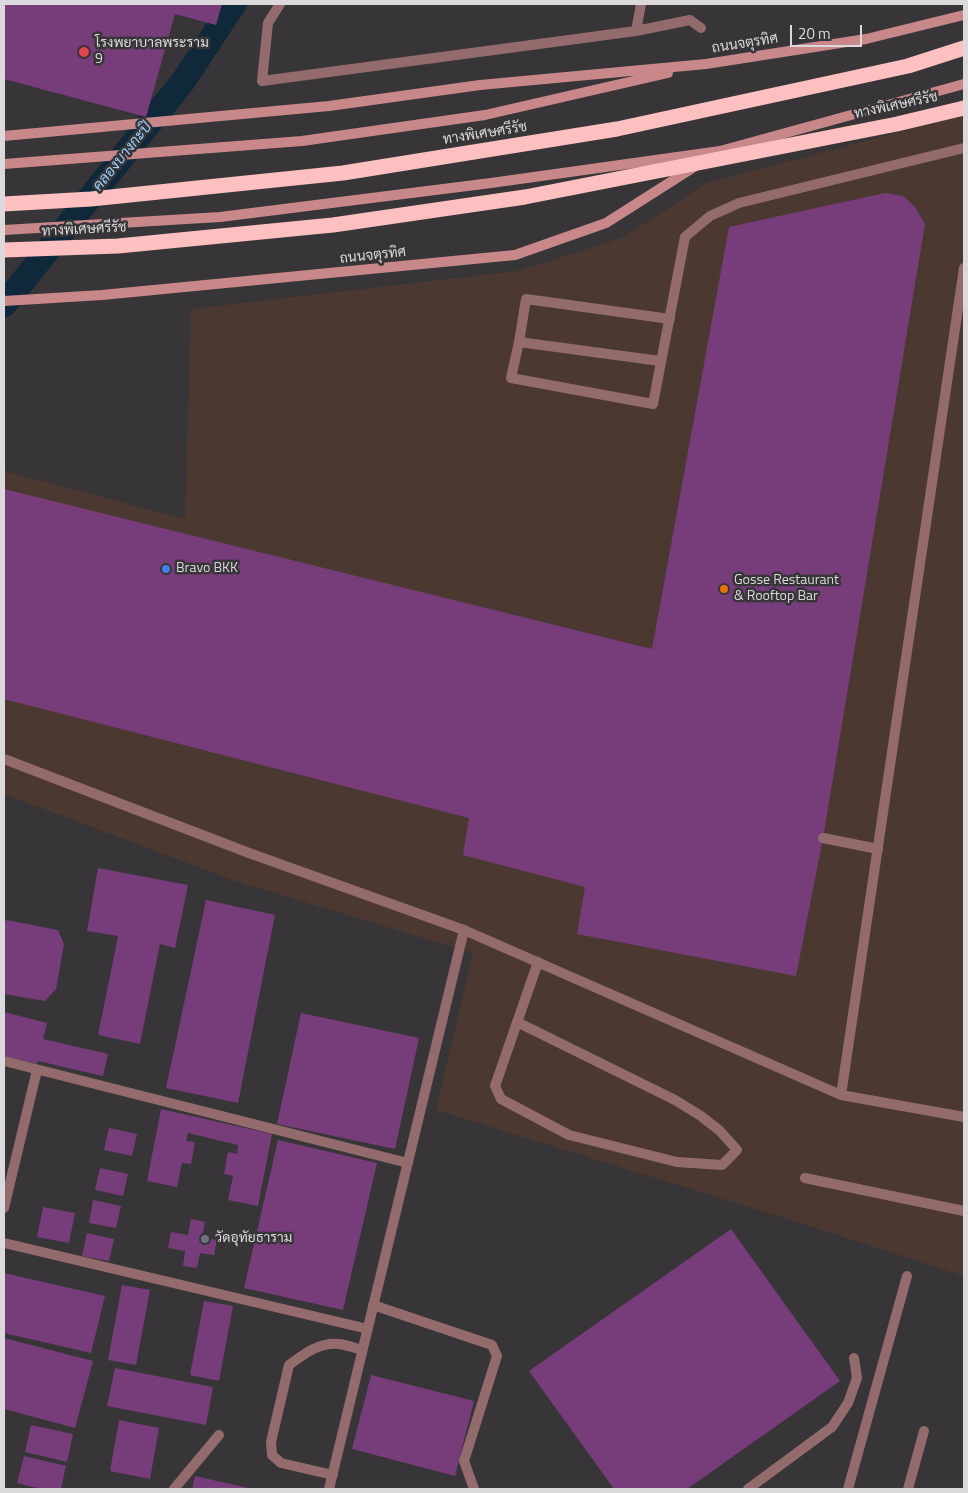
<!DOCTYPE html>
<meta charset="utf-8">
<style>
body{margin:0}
#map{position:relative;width:968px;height:1493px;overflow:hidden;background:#373537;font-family:"Titillium Web",sans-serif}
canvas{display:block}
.frame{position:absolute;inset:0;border:5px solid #dbd9db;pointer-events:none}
.scale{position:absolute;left:790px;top:25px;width:72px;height:22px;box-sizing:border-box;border:2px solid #dbd9db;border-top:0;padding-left:6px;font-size:15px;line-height:18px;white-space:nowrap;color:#dbd9db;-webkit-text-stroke:4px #373537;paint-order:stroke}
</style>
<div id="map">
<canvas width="968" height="1493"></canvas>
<div class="frame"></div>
<div class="scale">20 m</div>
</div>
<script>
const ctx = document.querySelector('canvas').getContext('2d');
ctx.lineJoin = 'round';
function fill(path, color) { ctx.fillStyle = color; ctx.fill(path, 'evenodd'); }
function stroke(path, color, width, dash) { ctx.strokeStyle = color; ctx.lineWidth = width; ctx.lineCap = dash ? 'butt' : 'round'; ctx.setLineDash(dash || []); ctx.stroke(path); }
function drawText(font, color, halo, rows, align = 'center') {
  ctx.font = font + ' "Titillium Web",Sarabun,sans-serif'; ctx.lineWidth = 5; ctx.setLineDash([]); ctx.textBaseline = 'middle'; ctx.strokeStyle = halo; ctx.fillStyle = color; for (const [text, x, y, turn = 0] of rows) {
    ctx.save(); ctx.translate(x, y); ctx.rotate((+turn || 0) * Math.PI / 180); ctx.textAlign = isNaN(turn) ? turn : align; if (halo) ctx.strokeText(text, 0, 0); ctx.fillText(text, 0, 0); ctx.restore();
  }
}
const commercial = new Path2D(`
 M964,115v1161l-183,-59 -345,-107 37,-157 -238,-72 -231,-87v-323l181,48 6,-210 326,-38 105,-33 85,-55z`);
const canal = new Path2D(`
 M4,305l180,-225 50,-76`);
const building = new Path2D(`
 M4,4h218l-6,21 -41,-11 -29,103 -142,-38z
 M885,193l18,3 12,11 10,17 -102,614 -27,138 -219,-42 8,-47 -122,-32 6,-37 -465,-119v-210l648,160 77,-422z
 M98,868l90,17 -13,63 -15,-4 -20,100 -42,-9 20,-99 -31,-5z
 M206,900l69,15 -37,188 -72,-15z
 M7,920l51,10 6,14 -8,45 -11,12 -41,-7v-72z
 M4,1012l43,11 -4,16 65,15 -5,22 -65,-15 -1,3 -33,-8z
 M301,1013l118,25 -24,111 -118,-25z
 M161,1109l111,25 -14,72 -30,-6 5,-24 -9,-2 4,-22 9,2 1,-9 -50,-12 -2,8 9,1 -4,22 -9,-1 -5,24 -30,-6z
 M109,1128l28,6 -5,22 -28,-6z
 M278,1140l99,23 -34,147 -99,-22z
 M100,1168l28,6 -5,22 -28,-6z
 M93,1200l28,6 -5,22 -27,-5z
 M43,1207l32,6 -6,30 -32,-6z
 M191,1219l14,3 -3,16 15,2 -3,15 -14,-2 -3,15 -14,-2 2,-15 -17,-3 3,-16 17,3z
 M731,1229l109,152 -153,108h-73l-85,-118z
 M87,1233l27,6 -5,22 -27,-5z
 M4,1273l101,23 -14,57 -87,-20z
 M122,1285l28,5 -14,75 -28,-5z
 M204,1301l29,5 -14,75 -29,-6z
 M4,1338l89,23 -18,67 -71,-19z
 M115,1368l98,19 -7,38 -99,-19z
 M371,1375l103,26 -19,75 -103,-27z
 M119,1420l40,8 -9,51 -40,-8z
 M31,1425l42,9 -6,28 -42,-10z
 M24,1456l42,10 -5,23h-19l-25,-6z
 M195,1476l53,12v1h-56z`);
const lane = new Path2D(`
 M280,4l-12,19 -6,58 374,-50 5,-27
 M636,31l54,-11 11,8
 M519,342l7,-43 144,20
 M660,361l-141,-19 -8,36 142,26 32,-167 25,-21 29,-13 225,-55
 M4,759l245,94 215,77 -135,559
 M823,838l55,11
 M517,1022l158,78 26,16 19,15 17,19 -15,15 -45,-3 -108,-27 -68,-36 -6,-13 43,-124
 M4,1061l404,102
 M805,1178l159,33
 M4,1208l33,-138
 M4,1243l364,86
 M373,1305l119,40 5,11 -33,105 10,28
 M333,1475l-52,-12 -9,-8 -1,-13 18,-77c15,-11 30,-23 50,-21 8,1 16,4 23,6
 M174,1489l45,-54
 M748,1489l84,-62 16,-24 9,-25 -3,-20
 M848,1489l59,-213
 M908,1489l16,-58`);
const street = new Path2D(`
 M464,930l377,165 123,22
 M841,1095l123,-827`);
const secondary = new Path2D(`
 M4,136l325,-30 151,-21 226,-21 160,-25 98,-24
 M4,164l298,-23 183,-26 183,-42
 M4,230l216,-13 271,-34 229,-32 244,-67
 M4,301l98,-6 413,-40 91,-32 88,-56`);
const highway = new Path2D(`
 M4,204l87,-5 252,-26 274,-44 291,-63 56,-18`);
const highwayBridge = new Path2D(`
 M4,250l114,-4 215,-21 192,-28 372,-73 67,-16`);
const markers = [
 [84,52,6,"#e0444e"],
 [166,569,5,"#3f7fe0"],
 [724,589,5,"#e8710a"],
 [205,1239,5,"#6b7280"]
];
const poiNames = [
 ["โรงพยาบาลพระราม",95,44],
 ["9",95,60],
 ["Bravo BKK",176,569],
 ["Gosse Restaurant",734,581],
 ["& Rooftop Bar",734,597],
 ["วัดอุทัยธาราม",215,1239]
];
const streetNames = [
 ["ถนนจตุรทิศ",745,44,-9],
 ["ทางพิเศษศรีรัช",896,106,-12],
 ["ทางพิเศษศรีรัช",485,134,-9],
 ["ทางพิเศษศรีรัช",84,230,-3],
 ["ถนนจตุรทิศ",373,256,-6]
];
const waterNames = [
 ["คลองบางกะปิ",123,157,-51]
];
fill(commercial, '#4b3931');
stroke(canal, '#0f293b', 25);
fill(building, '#773d7b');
stroke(lane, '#946b6c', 10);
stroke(street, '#946b6c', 10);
stroke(secondary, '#c8888a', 10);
stroke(highway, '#fcc0c1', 15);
stroke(highwayBridge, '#fcc0c1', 15);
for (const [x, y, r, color] of markers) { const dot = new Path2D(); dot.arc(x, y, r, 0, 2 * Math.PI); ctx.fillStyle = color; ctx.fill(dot); stroke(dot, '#373537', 2); }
drawText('14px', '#dbd9db', '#373537', poiNames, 'left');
drawText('14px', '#dbd9db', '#373537', streetNames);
drawText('italic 15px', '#95cffd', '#373537', waterNames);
</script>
